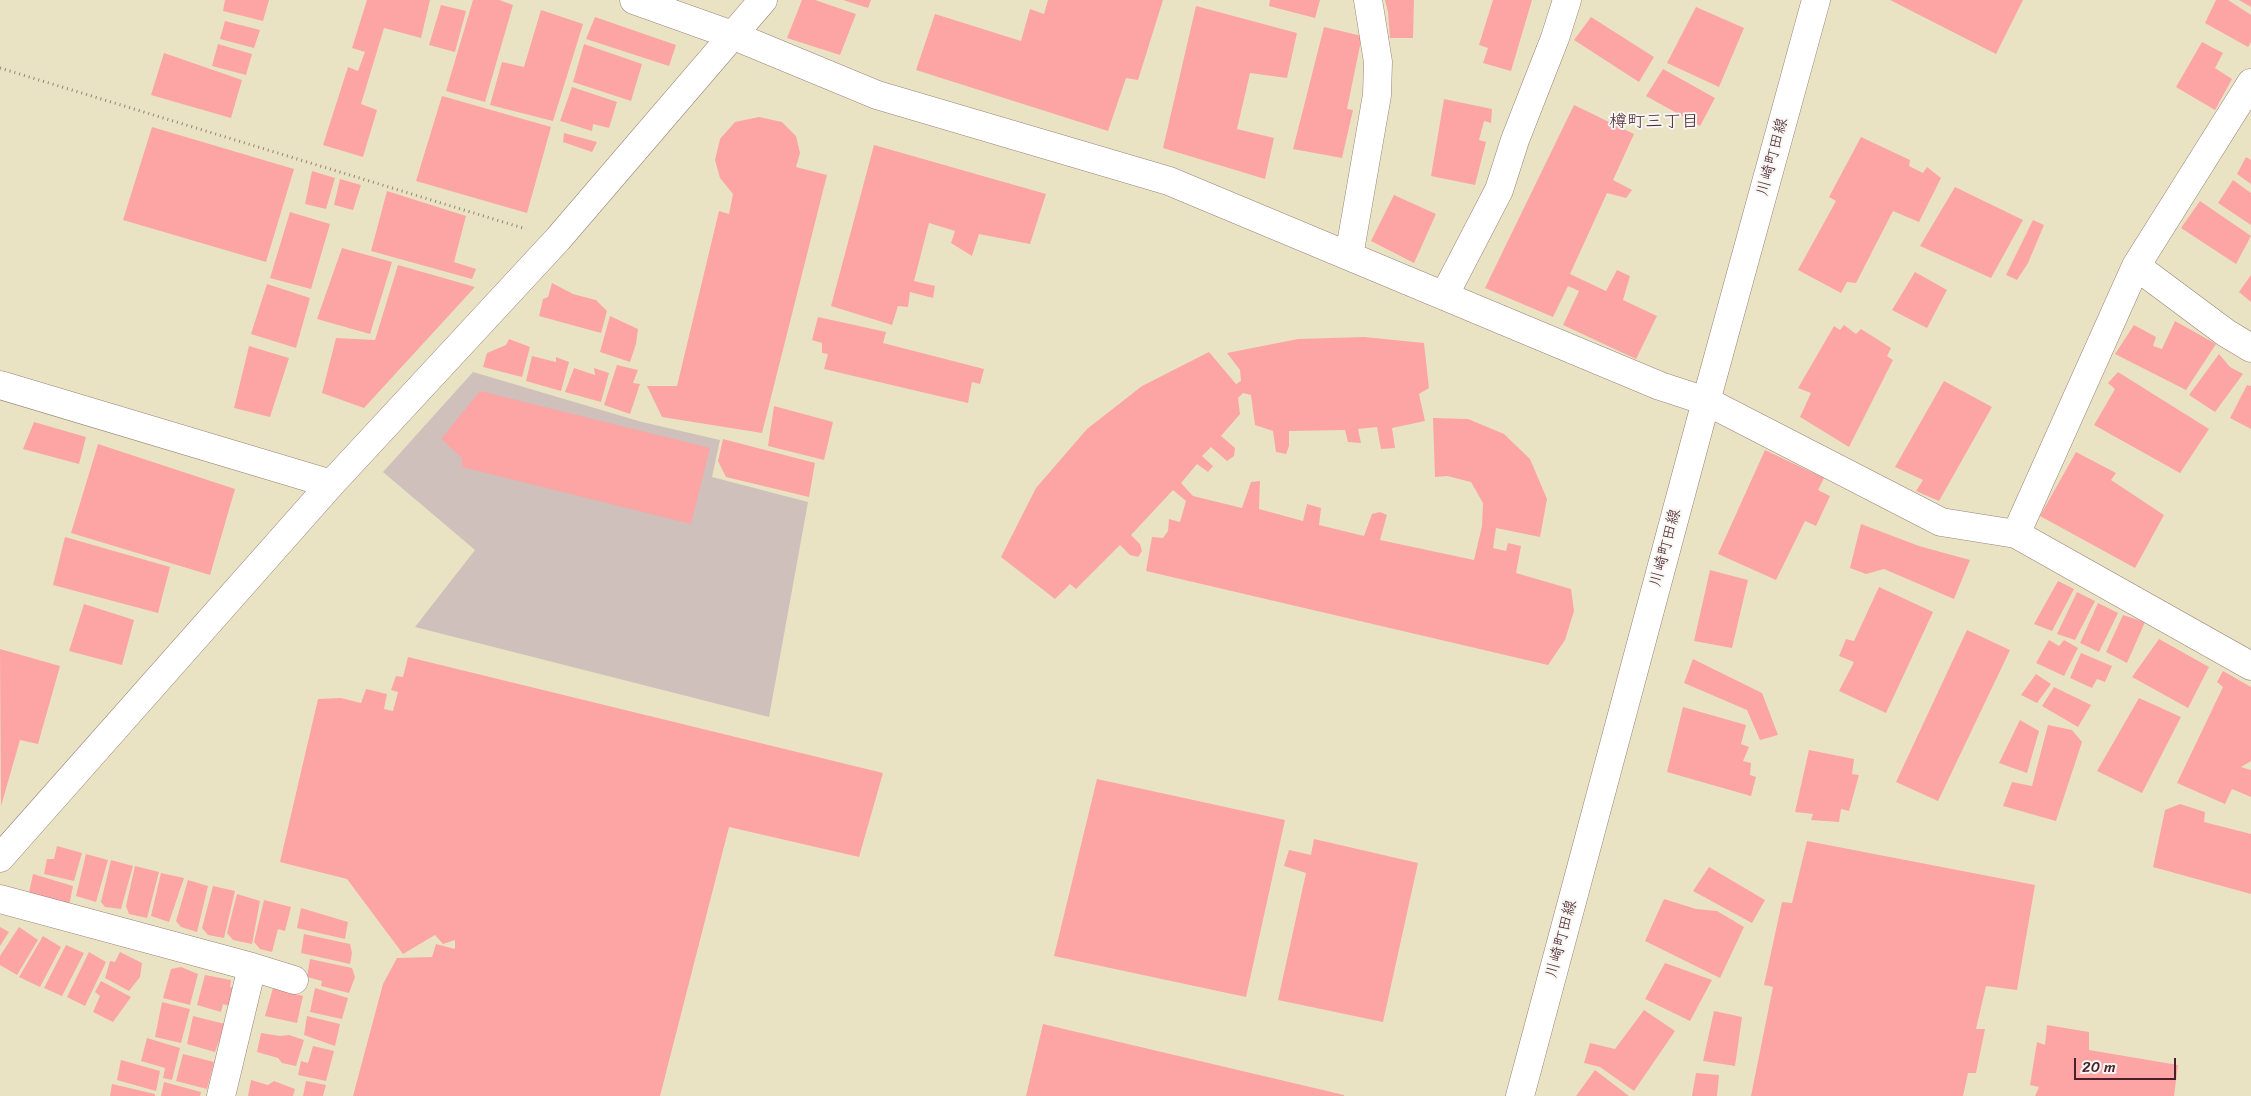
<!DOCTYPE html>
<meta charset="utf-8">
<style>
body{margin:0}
#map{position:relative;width:2251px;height:1096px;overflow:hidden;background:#e9e3c4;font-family:Sriracha,sans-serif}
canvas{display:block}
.scale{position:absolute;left:2074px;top:1058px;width:102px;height:22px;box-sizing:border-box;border:2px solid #4a1f2b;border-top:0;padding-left:6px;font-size:15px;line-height:18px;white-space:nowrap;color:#4a1f2b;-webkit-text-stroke:4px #f6f6f2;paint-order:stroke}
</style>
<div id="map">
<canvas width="2251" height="1096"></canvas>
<div class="scale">20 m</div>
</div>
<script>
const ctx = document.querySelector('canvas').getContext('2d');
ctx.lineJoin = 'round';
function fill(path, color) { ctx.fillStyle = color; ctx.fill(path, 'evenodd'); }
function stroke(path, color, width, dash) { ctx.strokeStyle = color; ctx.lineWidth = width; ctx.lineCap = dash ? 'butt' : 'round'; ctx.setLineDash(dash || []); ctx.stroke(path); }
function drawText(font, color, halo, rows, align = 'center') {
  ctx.font = font + ' Sriracha,"Klee One",sans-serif'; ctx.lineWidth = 4; ctx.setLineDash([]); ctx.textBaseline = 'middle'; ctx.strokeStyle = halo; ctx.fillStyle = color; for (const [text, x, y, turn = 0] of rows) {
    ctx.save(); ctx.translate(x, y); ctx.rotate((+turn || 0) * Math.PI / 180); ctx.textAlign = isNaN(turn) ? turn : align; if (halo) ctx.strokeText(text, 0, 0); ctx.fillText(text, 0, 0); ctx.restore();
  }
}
const industrial = new Path2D(`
 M473,372l169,50 78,18 -8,37 96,25 -39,215 -354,-90 60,-77 -92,-78z`);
const building = new Path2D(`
 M225,0h44l-6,21 -40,-10z
 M367,0h63l-9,38 -37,-10 -23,76 16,6 -14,47 -40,-12 25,-78 10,4 7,-19 -13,-4z
 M473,0h26l14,5 -28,97 -39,-11z
 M802,0h13l41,14 -16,41 -53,-17z
 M843,0h28l-3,8z
 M1048,0h115l-25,80 -12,-2 -18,53 -192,-61 19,-56 86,27 9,-32 14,5z
 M1270,0h50l-5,18 -46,-12z
 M1385,0h29l-1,38h-23l-2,-26z
 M1493,0h39l-21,71 -28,-8 5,-15 -9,-3z
 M1890,0h133l-27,54z
 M2216,0h12l23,15v27l-3,5 -43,-24z
 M2239,0h12v7z
 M441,5l25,6 -11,41 -26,-7z
 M1196,6l101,27 -10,45 -37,-5 -13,56 37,9 -9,41 -102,-31z
 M1696,7l48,21 -25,59 -52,-24z
 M541,10l42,14 -30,97 -63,-16 12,-43 22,5z
 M595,17l81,28 -7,21 -83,-27z
 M1591,17l63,40 -15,25 -65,-42z
 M225,21l35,9 -6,18 -34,-9z
 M1324,27l38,9 -15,73 6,1 -11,48 -49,-9z
 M2202,42l21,11 -8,15 17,11 -17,31 -39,-23z
 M218,44l34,10 -6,21 -34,-9z
 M584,44l58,20 -11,37 -58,-19z
 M164,53l78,27 -11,38 -80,-23z
 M1663,69l52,29 -15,28 -54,-30z
 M572,87l45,15 -8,26 -16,-4 -1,7 -32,-10z
 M442,96l109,31 -24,86 -111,-32z
 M1444,99l48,10 -1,14 -7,-2 -5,19 7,2 -11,43 -44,-9z
 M1574,105l60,29 -21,46 19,10 -6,8 -19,-5 -37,81 36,17 11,-21 13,6 -7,24 34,16 -21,43 -73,-34 16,-34 -11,-5 -15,31 -68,-29z
 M759,117l23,5 14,14 4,17 -4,14 31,8 -65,258 -100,-16 -15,-31h30l42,-175 10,3 4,-20 -13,-16 -5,-18 5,-21 15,-17z
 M152,127l142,42 -28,93 -143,-42z
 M564,133l33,9 -5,10 -29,-10z
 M1861,137l49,23 -1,6 14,7 4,-6 14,11 -22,44 -26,-11 -37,72 -9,-1 -6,11 -43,-23 38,-69 -7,-4z
 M874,145l172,49 -16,50 -51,-10 -7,22 -21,-13 4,-12 -26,-8 -15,58 21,5 -2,12 -23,-6 -2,15 -10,-1 -6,19 -61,-19z
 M2246,157l5,3v24l-14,-10z
 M312,171l23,7 -9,31 -21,-5z
 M340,179l21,6 -8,25 -19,-5z
 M2233,180l18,13v32l-33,-22z
 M1955,187l68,33 -32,58 -71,-32z
 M387,191l79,25 -12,46 22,7 -4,10 -101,-28z
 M1394,195l42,19 -22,49 -43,-22z
 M2200,201l51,35 -15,28 -55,-36z
 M290,212l40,12 -19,65 -41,-11z
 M2033,220l11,5 -16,38 -11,17 -11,-5z
 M342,248l50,14 -22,72 -53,-15z
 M398,265l77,22 -111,121 -42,-15 14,-55 39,2z
 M1915,272l32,18 -20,38 -35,-18z
 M2251,275v27l-12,-10z
 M552,283l21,11 23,6 11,11 -6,22 -62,-17 4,-17 5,-2z
 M267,284l43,14 -14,50 -45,-14z
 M610,316l28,13 -2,15 -6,18 -30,-10z
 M818,317l68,15 -3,11 101,26 -4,15 -8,-2 -4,21 -144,-34 4,-15 -6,-1v-10l-10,-3z
 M2175,321l41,23 -30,46 -71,-36 19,-29 22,12 -3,9 9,3z
 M1844,325l12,9 5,-5 30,19 -4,8 6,4 -44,87 -49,-30 11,-24 -13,-5 36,-62 6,4z
 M1364,337l60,6 5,45 -10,6 6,27 -33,7 3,20 -14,1 -4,-22 -19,2 3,14 -13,-1 -3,-12 -56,1v15l-3,8 -10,-2 -3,-21 -18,-6 -4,-30 -8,-2 -5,5 2,16 -19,22 14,12 -1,8 -7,5 -16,-14 -9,9 11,10 -5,6 -11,-8 -16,19 12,13 49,12 9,-26 9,-1 -1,28 44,12 4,-17 14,4 -2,17 45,11 8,-22 8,-2 7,3 -7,25 94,20 8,-34 1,-23 -12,-21 -24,-6 -12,1 -2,-59 35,1 36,15 26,25 17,40 -7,38 -44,-9 -3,20 13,3 2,-8 13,3 -5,27 55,16 3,22 -9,29 -17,25 -402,-94 6,-34 11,1 5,-7 1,-12 11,3 6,-21 -13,-11 -42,45 9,9 2,7 -4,6 -8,-2 -10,-10 -44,44 -6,-5 -15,15 -54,-42 35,-69 51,-59 55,-43 67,-34 27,32 5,-3 -1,-11 -13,-17 71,-14z
 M509,339l21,8 -8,30 -39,-10 4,-14 19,-8z
 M249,346l40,12 -19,59 -36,-9z
 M2219,354l11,13 13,7 -28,38 -26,-17z
 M532,356l24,6v-5l13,5 -8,29 -35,-10z
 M617,365l21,5 -5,13 7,1 -10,30 -26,-9z
 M574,368l21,7 -1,-7 15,5 -8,29 -36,-10z
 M2118,372l91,57 -29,44 -86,-48 21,-36 -7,-6z
 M1944,381l48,26 -53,94 -23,-10 7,-11 -28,-13z
 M2247,385l4,1v43l-21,-11z
 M480,391l230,57 -19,76 -229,-57v-9l-21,-19z
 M774,406l59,16 -9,38 -56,-14z
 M34,422l52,15 -7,27 -56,-15z
 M723,439l92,24 -6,34 -83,-20 -8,-16z
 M98,444l137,45 -25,86 -139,-42z
 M1765,450l59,28 -6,12 12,6 -14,30 -11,-5 -29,59 -58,-26z
 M2076,452l40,21 -5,7 53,35 -29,53 -95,-52z
 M1861,524l58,22 51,14 -16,39 -70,-30 -18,5 -16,-6z
 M65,537l105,30 -12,46 -105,-28z
 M1710,570l38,10 -16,68 -38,-7z
 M2058,581l16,8 -22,42 -18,-7z
 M1879,587l54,25 -47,101 -47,-22 15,-29 -15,-6 7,-17 8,2z
 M2077,592l18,9 -20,39 -18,-6z
 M2098,603l20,10 -19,39 -19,-9z
 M84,604l50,16 -12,45 -53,-14z
 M2123,615l22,7 -18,41 -21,-11z
 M1967,630l43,20 -72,151 -42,-19z
 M2159,639l50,28 -21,41 -56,-31z
 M2049,640l10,6 5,-6 14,8 -14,28 -28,-13z
 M0,649l60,17 -22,78 -18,-4 -19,66z
 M2081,653l31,13 -7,16 -8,-3 -5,9 -22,-10z
 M408,657l475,116 -24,84 -130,-30 -69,269h-307l30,-112 14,-26 35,-1 4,-13 19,5v-9l-12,4 -8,-9 -32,19 -56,-75 -67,-17 38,-163 23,-1 20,5 5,-14 21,5 -3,15 9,2 5,-19 -7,-2 5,-14 7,1z
 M1693,659l69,34 16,42 -18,5 -13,-30 -63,-27z
 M2223,671l28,16v74l-10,6 10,3v27l-19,-8 -7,15 -48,-21 46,-96 -6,-5z
 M2036,674l15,10 -14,19 -16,-8z
 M2054,687l37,18 -13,22 -36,-21z
 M2139,698l42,19 -39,76 -45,-22z
 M1683,707l63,18 -5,19 8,3 -6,14 8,2 -1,12 6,2 -5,19 -84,-24z
 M2020,720l19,11 -12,42 -28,-10z
 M2048,725l24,5 10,12 -26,79 -53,-15 9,-24 20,4z
 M1809,750l45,9 -2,15 7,1 -10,36 -8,-2 -2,13 -28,-2 2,-6 -18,-2z
 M1097,779l188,41 -39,177 -192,-41z
 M2180,804l25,8 -1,10 47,12v60l-98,-27 12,-57z
 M1314,839l104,24 -35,159 -105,-22 28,-127 -22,-7 5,-16 22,5z
 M1807,841l228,44 -18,105 -31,-4 -10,43h9l-9,44h-8l-5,23h-212l22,-109 -9,-2 18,-83 10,1z
 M57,846l25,7 -8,28 -30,-7 3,-15h7z
 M86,854l22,6 -12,42 -20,-6z
 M111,860l22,6 -12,43 -16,-2 -4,-5z
 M135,866l24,6 -12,46 -18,-4 -3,-8z
 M1709,867l56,33 -13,23 -59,-32z
 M161,873l23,5 -15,44 -18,-6z
 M33,874l40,12 -4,20 -41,-9z
 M188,880l20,6 -11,46 -16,-5 -5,-6z
 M213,886l22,5 -11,47 -16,-3 -6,-7z
 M237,894l23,7 -8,43 -19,-4 -6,-7z
 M1664,899l32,10 21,2 27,16 -24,51 -75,-37z
 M264,900l27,7 -6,24 -7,-2 -6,23 -12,-3 -6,-7z
 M301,908l47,14 -3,17 -48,-11z
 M0,927l9,5 -9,14z
 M19,927l19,13 -21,35 -17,-10v-9z
 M304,934l46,10 2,9 -2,11 -49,-11z
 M43,936l18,11 -21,40 -21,-10z
 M66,945l18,8 -22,43 -18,-8z
 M89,952l17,10 -21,44 -18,-9z
 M120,952l22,11 -2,14 -11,14 -24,-13 5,-17 5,1z
 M310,959l42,9 3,9 -6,16 -28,-7 1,-5 -15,-4z
 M1665,963l47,17 -22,41 -45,-22z
 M181,967l17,7 -8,31 -27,-7 8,-29z
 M205,975l26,5 -1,7 4,1 -4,18 -7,-2 -2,8 -24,-7z
 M101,981l30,16 -18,25 -20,-10 7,-16 -5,-4z
 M273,988l30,8 -6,27 -32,-7z
 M315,988l33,10 -6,21 -32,-7z
 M162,1002l28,7 -9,34 -26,-6z
 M1644,1010l31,21 -41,60 -34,-24 -16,-4 6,-20 25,6z
 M1714,1011l28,6 -7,49 -32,-5z
 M193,1016l32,8 -10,28 -28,-8z
 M307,1016l33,8 -5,22 -31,-11z
 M1043,1024l301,71v1h-318z
 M2047,1025l42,7v18l89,15 -4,31h-139l4,-9 -9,-2 7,-43 8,3z
 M261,1033l19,3 9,-1 15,5 -8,26 -14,-3 -4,-5 -21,-6z
 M147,1038l33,10 -8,32 -9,-2 2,-10 -24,-7z
 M313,1046l21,5 -8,30 -28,-6 3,-14 7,2z
 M183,1054l31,8 -7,27 -31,-8z
 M121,1060l39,11 -4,20 -39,-11z
 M1595,1070l34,26h-53z
 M1696,1073l23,2 -2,21h-25z
 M251,1080l17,5 6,-4 21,8 -2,7h-45z
 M306,1081l20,4 -3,11h-20z
 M164,1082l37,10 -1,4h-39z
 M112,1084l43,10v2h-45z`);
const path = new Path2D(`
 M0,68l526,161`);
const minor = new Path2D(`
 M634,0l98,35 145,60 292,86 491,205 46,15 235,121 75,12 235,132
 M1349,256l28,-161 1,-33 -10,-62
 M2136,266l90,67 25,15
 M1444,296l55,-106 16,-50 40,-102 12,-38
 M0,385l331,99
 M2016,534l120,-268 115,-183
 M0,858l331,-374 227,-245 205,-239
 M0,899l252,68 42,13
 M221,1096l31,-129`);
const major = new Path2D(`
 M1520,1096l179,-669 117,-427`);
const streetNames = [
 ["川崎町田線",1773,157,-75],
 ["川崎町田線",1666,548,-75],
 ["川崎町田線",1562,939,-75]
];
const neighbourhoodNames = [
 ["樽町三丁目",1654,122]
];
fill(industrial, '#cfc0bb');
fill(building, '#fda5a4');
stroke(minor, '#9a8178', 29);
stroke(major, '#9a8178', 29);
stroke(path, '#9a8178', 3, [1, 4]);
stroke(minor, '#fff', 28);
stroke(major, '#fff', 28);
drawText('16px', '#4a1f2b', '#f6f6f2', streetNames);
drawText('18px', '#4a1f2b', '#f6f6f2', neighbourhoodNames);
</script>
